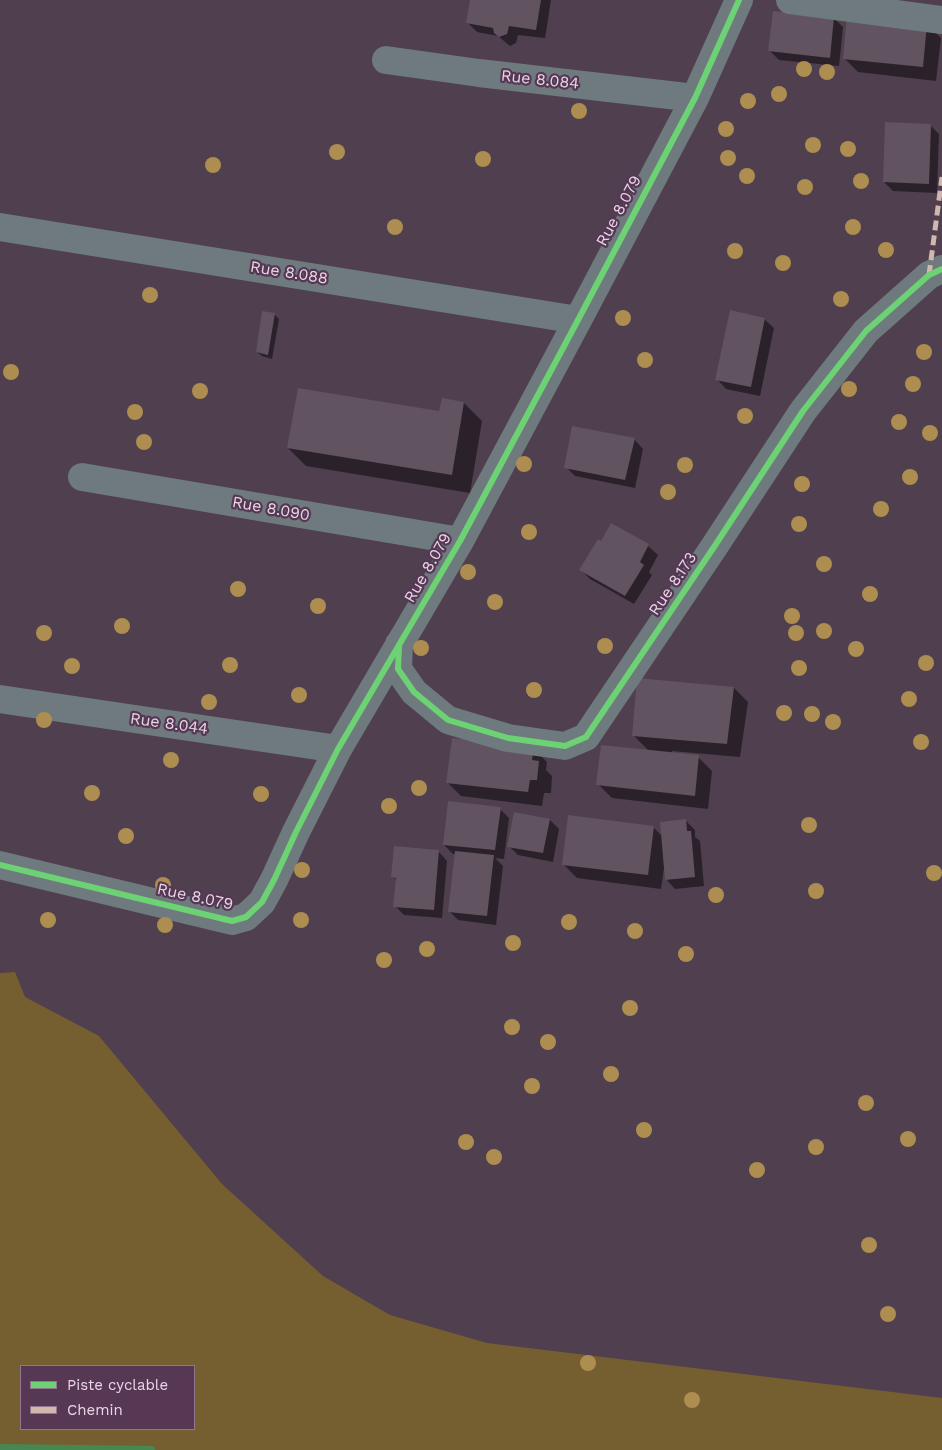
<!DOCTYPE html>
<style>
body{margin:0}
#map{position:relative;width:942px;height:1450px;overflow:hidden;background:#4f3f4f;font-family:"Work Sans",sans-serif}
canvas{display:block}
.legend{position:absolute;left:20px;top:1365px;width:175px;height:65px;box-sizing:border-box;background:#563855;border:1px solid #90778f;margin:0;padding:6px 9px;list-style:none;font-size:15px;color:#e8d6e7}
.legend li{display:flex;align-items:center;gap:10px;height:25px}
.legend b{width:25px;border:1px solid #90778f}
</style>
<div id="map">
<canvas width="942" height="1450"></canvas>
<ul class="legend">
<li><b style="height:6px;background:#6cd273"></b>Piste cyclable</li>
<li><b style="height:6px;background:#d1b7ad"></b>Chemin</li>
</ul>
</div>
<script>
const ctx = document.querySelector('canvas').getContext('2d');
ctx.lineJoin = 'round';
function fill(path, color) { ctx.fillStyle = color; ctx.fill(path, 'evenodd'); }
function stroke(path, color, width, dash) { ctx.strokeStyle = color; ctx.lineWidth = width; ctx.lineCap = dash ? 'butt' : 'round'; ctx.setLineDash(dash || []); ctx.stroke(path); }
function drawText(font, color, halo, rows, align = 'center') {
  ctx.font = font + ' "Work Sans",sans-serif'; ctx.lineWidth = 4.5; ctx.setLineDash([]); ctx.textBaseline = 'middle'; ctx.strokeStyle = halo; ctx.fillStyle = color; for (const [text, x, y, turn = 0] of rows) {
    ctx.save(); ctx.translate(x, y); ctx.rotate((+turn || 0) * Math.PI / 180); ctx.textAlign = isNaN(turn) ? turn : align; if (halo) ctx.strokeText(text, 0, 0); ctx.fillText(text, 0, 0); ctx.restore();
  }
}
const green = new Path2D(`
 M15,972l10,25 74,39 123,148 101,92 67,39 97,28 455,55v52h-942v-477zM21,1366h173v63h-173z`);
const shadow = new Path2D(`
 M472,0h79l-6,38 -27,-3 -2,8 -6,3 -12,-10 -21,-4 -9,-9z
 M834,18l9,9 -4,39 -60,-6 -9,-9z
 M927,24l14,14 -5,43 -78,-9 -14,-14z
 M930,125l9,9 -2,59 -44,-2 -9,-9z
 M274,314l5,5 -7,40 -10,-3 -5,-4z
 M764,319l10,9 -14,68 -34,-7 -9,-10z
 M464,403l18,18 -12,72 -164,-27 -18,-18 152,-36z
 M634,439l9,10 -8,39 -60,-12 -9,-9z
 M612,525l36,21 10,9 -9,17 3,3 -18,29 -44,-25 -9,-9 20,-28z
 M734,688l14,14 -8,55 -68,-6v3l26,3 14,14 -4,38 -96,-11 -14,-14 51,-33 -16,-16z
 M533,748l14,14 -1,8 6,6 -1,17h-7l-2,13 -81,-10 -14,-14z
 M500,809l9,9 -5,41 -9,-1 8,8 -7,59 -38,-5 -9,-9 6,-57h-2l-9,-9z
 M550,820l9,9 -6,33 -35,-7 -9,-9z
 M686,821l9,9v7l5,4 4,45 -29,3 -9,-10 -1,-11h-1l-3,21 -84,-11 -14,-14 90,-37 9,9z
 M438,851l9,10 -5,57 -38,-3 -9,-9 2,-25 -4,-5z`);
const stream = new Path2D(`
 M0,1448l151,2`);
const building = new Path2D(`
 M470,0h71l-5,30 -27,-4 -2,8 -8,3 -5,-4 -1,-5 -27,-5z
 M773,11l61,6 -4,41 -62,-7z
 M847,14l80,9 -4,44 -80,-8z
 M885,122l46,2 -2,60 -46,-2z
 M730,310l35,8 -14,69 -36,-7z
 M262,311l13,2 -7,42 -12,-3z
 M298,388l141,23 3,-13 22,4 -12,73 -165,-27z
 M572,426l63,12 -10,42 -61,-12z
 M611,523l38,21 -9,18 4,3 -19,31 -46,-26 19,-31 3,2z
 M637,678l97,9 -7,57 -95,-8z
 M452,738l82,8 -2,14 7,1 -2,19h-7l-2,12 -82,-9z
 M601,745l98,10 -4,41 -99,-11z
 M448,801l53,6 -6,43 -52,-5z
 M514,812l36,7 -7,34 -36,-6z
 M568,815l86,11 -6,49 -86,-10z
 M686,819l1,12h4l4,46 -30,3 -5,-58z
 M394,846l45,4 -5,60 -41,-3 3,-29 -5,-1z
 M455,851l39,4 -7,61 -39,-4z`);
const minor = new Path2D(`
 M790,0l152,20
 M386,60l93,13 216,25
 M0,227l578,93
 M82,477l378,64
 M399,644l-1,25 16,23 34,28 60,18 57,8 21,-9 128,-190 89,-136 63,-80 63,-56 13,-6
 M0,699l338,50
 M0,865l232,56 14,-4 16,-15 12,-22 22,-48 42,-83 122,-208 118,-221 117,-222 44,-98`);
const quiet = new Path2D(`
 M929,275l13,-98`);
const cycleway = new Path2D(`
 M399,647l-1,22 16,23 34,28 60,18 57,8 21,-9 128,-190 89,-136 63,-80 63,-56 13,-6
 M0,865l232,56 14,-4 16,-15 12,-22 22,-48 42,-83 122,-208 118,-221 117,-222 44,-98`);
const trees = [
 [804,69],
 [827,72],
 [779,94],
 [748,101],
 [579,111],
 [726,129],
 [813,145],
 [848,149],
 [337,152],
 [728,158],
 [483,159],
 [213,165],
 [747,176],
 [861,181],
 [805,187],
 [395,227],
 [853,227],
 [886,250],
 [735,251],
 [783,263],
 [150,295],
 [841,299],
 [623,318],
 [924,352],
 [645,360],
 [11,372],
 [913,384],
 [849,389],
 [200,391],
 [135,412],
 [745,416],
 [899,422],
 [930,433],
 [144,442],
 [524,464],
 [685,465],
 [910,477],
 [802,484],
 [668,492],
 [881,509],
 [799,524],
 [529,532],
 [824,564],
 [468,572],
 [238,589],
 [870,594],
 [495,602],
 [318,606],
 [792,616],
 [122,626],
 [824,631],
 [44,633],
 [796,633],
 [605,646],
 [421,648],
 [856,649],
 [926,663],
 [230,665],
 [72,666],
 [799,668],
 [534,690],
 [299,695],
 [909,699],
 [209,702],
 [784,713],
 [812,714],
 [44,720],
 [833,722],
 [921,742],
 [171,760],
 [419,788],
 [92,793],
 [261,794],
 [389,806],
 [809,825],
 [126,836],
 [302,870],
 [934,873],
 [163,885],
 [816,891],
 [716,895],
 [48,920],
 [301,920],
 [569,922],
 [165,925],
 [635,931],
 [513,943],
 [427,949],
 [686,954],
 [384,960],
 [630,1008],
 [512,1027],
 [548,1042],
 [611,1074],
 [532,1086],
 [866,1103],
 [644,1130],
 [908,1139],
 [466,1142],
 [816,1147],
 [494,1157],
 [757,1170],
 [869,1245],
 [888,1314],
 [588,1363],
 [692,1400]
];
const streetNames = [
 ["Rue 8.084",540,80,6],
 ["Rue 8.079",619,211,-62],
 ["Rue 8.088",289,273,9],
 ["Rue 8.090",271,509,10],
 ["Rue 8.079",428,568,-60],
 ["Rue 8.173",673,584,-56],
 ["Rue 8.044",169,724,8],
 ["Rue 8.079",195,897,12]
];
fill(green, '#755f31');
fill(shadow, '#0007');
stroke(stream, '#478752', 8);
fill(building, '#615360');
stroke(minor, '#6e7a7e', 28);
stroke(quiet, '#d1b7ad', 5, [10, 5]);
stroke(cycleway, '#6cd273', 6);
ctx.fillStyle = '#ae8d51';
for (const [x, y] of trees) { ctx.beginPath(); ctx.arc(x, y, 8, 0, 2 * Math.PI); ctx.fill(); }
drawText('16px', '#e8d6e7', '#563855', streetNames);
</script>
